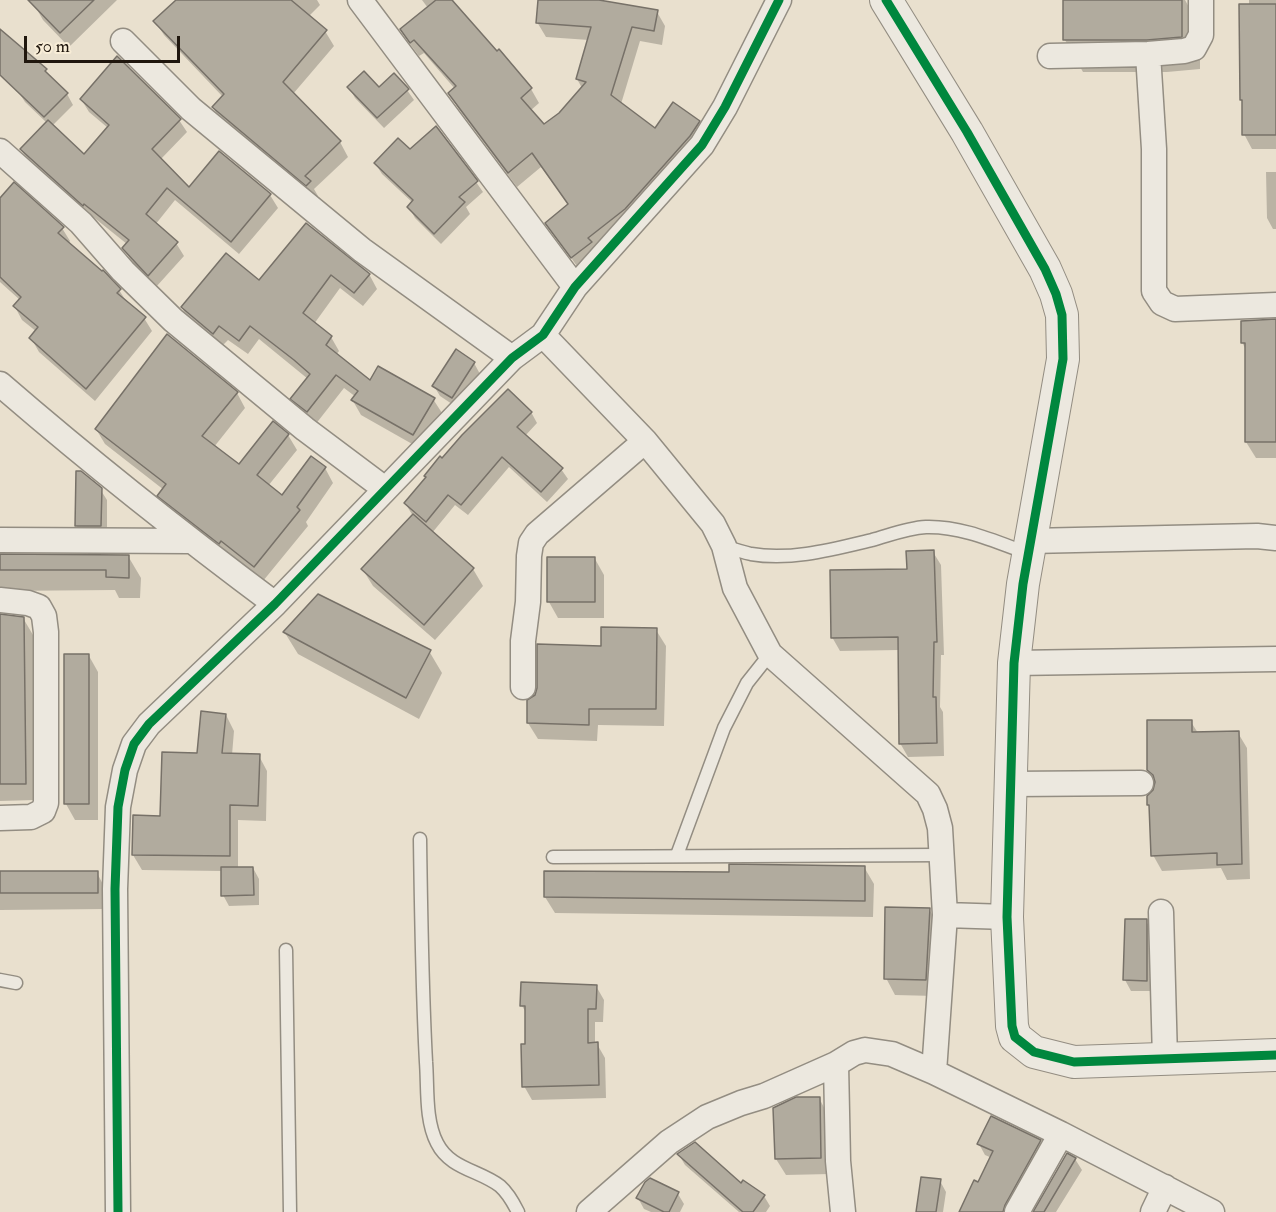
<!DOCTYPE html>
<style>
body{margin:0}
#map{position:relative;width:1276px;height:1212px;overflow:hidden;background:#e9e0ce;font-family:"IM FELL Double Pica",serif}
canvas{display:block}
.scale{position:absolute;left:24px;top:36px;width:156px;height:27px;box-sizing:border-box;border:3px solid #20170e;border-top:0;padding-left:8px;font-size:18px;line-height:21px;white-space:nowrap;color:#20170e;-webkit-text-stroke:4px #f8edd7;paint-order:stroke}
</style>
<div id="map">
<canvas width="1276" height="1212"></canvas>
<div class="scale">50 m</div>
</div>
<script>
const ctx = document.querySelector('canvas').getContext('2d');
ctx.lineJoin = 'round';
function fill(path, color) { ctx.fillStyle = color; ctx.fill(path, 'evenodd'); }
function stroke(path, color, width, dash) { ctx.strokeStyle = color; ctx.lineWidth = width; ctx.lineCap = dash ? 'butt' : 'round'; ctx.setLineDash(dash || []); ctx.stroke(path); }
const shadow = new Path2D(`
 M41,0h76l-48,47 -26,-27 -8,-14z
 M177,0h140l3,5 -12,12 17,14 9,15 -41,48 47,48 8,15 -34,32 4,7 -3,3 -93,-77 -9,-14 10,-11 -59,-62 -9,-14z
 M422,0h31l11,17 33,36 2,-2 32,38 8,14 -9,8 13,15 17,-12 22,-26 -5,-9 12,-39 -43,-3 -9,-15 2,-22h57l61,12 8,14 -3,19 -22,-4 -19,63 34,26 44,-8 8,14 -126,136 -34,-49 22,-18 -28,-38 -24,20 -59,-79 -8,-14 5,-5 -31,-36 -5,3 -9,-12 -8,-14 26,-22z
 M1065,0h120l15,27v42l-33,3h-84l-18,-32z
 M1249,0h27v149h-24l-8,-15v-30l-3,-4v-94h8z
 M349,87l58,3 7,10 -30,28 -29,-30z
 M18,91l49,3 6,11 -21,21 32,30 24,-28 -19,-16 -8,-13 98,21 8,12 -27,28 29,29 81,6 8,13 -39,46 -64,-54 -20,25 21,18 8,13 -28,31 -25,-26 -7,-13 3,-4 -35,-28 -1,1 -62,-55 -8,-12 26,-27 -22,-21z
 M410,151l66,31 7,10 -17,15 4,7 -29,30 -26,-26 -6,-11 4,-4 -31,-29 -7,-11z
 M1266,172h10v57h-3l-6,-11z
 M0,200l62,28 8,13 -2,3 51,46 9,14 16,14 8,13 -57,70 -56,-49 -8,-14 6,-6 -15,-12 -7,-13 5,-7 -20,-18z
 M307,225l62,49 8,15 -14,17 -23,-18 -26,36 17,13 8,14 -3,4 34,27 63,17 9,14 -21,36 -60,-34 -8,-14 3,-4 -12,-9 -29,37 -15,-12 -8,-14 16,-20 -49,-40 -11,15 -20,-14 -7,7 -31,-25 -8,-14 77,-26z
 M1276,321v137h-20l-10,-16v-92l-4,-8z
 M474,363l6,11 -22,34 -18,-12 -6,-10z
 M237,393l8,15 -31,39 25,19 34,-43 15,12 9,15 -29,36 14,11 43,-29 8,15 -27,39 2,4 -45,55 -95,-70 -9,-15 5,-6 -59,-46 -9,-15z
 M531,412l6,11 -12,13 36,33 7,10 -21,23 -38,-35 -41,48 -13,-10 -23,28 41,36 10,17 -48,54 -62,-54 -10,-16 50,-54 -8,-13 38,-43z
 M100,489l7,11v37h-24l-6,-11z
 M933,552l8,13 3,90h-3l-1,52 3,5 1,44 -36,1 -8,-14 -1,-93 -59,1 -8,-14 76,-67z
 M0,556h128l13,22 -1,20h-21l-4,-8 -115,1z
 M595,559l9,16v43h-46l-9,-16z
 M0,616l23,2 10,17 2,165 -35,1z
 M656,630l10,16 -2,80 -66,-1 -1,16 -59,-2 -10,-16 74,-76z
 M285,633l144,18 13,22 -23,46 -121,-65z
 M89,656l9,16v148h-23l-9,-16z
 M226,715l8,16 -2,24 27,1 8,15 -1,50 -28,-1v48h15l6,11v26l-30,1 -6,-11 -1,-24 -80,-1 -9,-15 1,-38h27l37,-63z
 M1191,722l7,11h40l9,15 3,131 -23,1 -6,-12 -59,3 -9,-16 1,-64 2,-8 -7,-13z
 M864,867l10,17 -1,33 -318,-4 -10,-16 186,-23z
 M0,873h97l9,17v19l-106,1z
 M929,909l10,17 -4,70 -40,-1 -9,-17z
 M1146,921l6,11v59h-21l-6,-11z
 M596,986l8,14 -1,22h-8v22h2l8,14 1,40 -74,2 -8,-14 3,-72 -5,-8z
 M819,1098l9,17 2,59 -44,1 -10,-16z
 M1040,1141l6,11 -33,60h-52l18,-28 13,-26 -7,-3 -6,-11z
 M679,1155l85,41 6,10 -4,6h-27l-54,-47z
 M1067,1155l8,4 7,11 -26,42h-21z
 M940,1181l6,11 -3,20h-24z
 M678,1194l6,10 -4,8h-29l-7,-3 -6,-11z`);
const building = new Path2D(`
 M28,0h66l-34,33z
 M176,0h115l36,30 -44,52 58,59 -36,35 6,5 -5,5 -94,-79 12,-13 -71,-73z
 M436,0h16l45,51 2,-2 33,39 -11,10 23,26 15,-11 27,-31 -10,-3 15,-52 -55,-4 2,-23h61l59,10 -4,21 -22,-4 -21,68 44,33 18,-26 27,19 -10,15 -65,73 -37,29 4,4 -21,16 -26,-35 23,-19 -36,-51 -24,20 -60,-80 8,-7 -42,-46 -4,3 -10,-14z
 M1063,0h119v37l-35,3h-84z
 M1239,4h37v131h-34v-35h-2z
 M0,29l47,40 -2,2 23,22 -24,24 -44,-42z
 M117,56l64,63 -29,30 37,38 30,-36 52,43 -40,48 -64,-54 -21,26 32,28 -30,34 -26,-28 7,-8 -45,-36 -1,2 -63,-57 28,-29 36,34 25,-29 -29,-26z
 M364,71l15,16 15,-14 15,16 -32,29 -30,-31z
 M436,126l42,55 -19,16 6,5 -31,32 -27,-27 6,-7 -39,-37 24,-25 12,11z
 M14,182l50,45 -6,6 44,38 1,-1 18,19 -4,4 29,24 -60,72 -57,-51 9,-11 -25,-21 8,-9 -21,-20v-79z
 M306,223l64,51 -16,19 -23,-18 -28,38 29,23 -6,9 44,35 8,-14 57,32 -22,37 -62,-35 7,-9 -22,-16 -29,37 -17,-13 20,-25 -16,-14 -44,-34 -11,15 -20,-15 -6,8 -32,-27 45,-54 33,27z
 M1276,319v123h-31v-99h-4v-22z
 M167,334l71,58 -36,44 37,28 34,-43 16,13 -32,41 25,20 29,-39 15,11 -29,40 3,3 -46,57 -33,-26 -2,3 -62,-48 9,-12 -71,-55z
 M456,349l19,13 -23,36 -20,-12z
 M508,389l24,23 -15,15 46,41 -22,24 -39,-35 -41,48 -13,-10 -22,27 -22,-19 22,-26 -2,-1 16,-20 2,2 20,-23z
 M76,471h5l21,17 -1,38h-26z
 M413,514l61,54 -50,57 -63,-56z
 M934,550l3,92h-3l-1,55h3l1,46 -38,1 -1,-107 -67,1 -1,-68 77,-1 -1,-18z
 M0,554l129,1v23l-23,-1v-7h-106z
 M547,557h48v45h-48z
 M318,594l113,56 -25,48 -123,-66z
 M0,614l24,3 2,167h-26z
 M601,627l56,1 -1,81h-67v16l-62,-2v-23l8,-5 2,-7v-44l64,2z
 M64,654h25v150h-25z
 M201,711l25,3 -4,39 38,1 -2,52 -28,-1v51l-98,-1 1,-40 27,1 2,-64 35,1z
 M1147,720h45v12l47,-1 3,133 -25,1v-12l-66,3 -2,-51h-2v-9l6,-6 2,-8 -2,-7 -6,-5z
 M729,864l136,2v35l-321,-4v-26l185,1z
 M221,867h32l1,28 -33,1z
 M0,871h98v22h-98z
 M885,907l45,1 -4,72 -42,-1z
 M1125,919h22v62l-24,-1z
 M521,982l76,3 -1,24h-8v34l10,-1 1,43 -77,2 -1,-43h4v-38h-5z
 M796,1097h24l1,61 -46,1 -2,-51z
 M991,1116l50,24 -36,65 -2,7h-44l15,-32 4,2 15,-31 -16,-7z
 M695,1142l46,41 2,-3 22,15 -12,17h-10l-66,-58z
 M1067,1153l9,5 -32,54h-11z
 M921,1177l20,2 -5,33h-20z
 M650,1178l29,14 -10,20h-5l-28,-14 9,-16z`);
const service = new Path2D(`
 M724,546c9,3 18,6 27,8 40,7 83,-5 121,-14 18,-5 35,-12 54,-13 35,-1 68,14 101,26
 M420,839c1,74 2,149 6,223 2,26 -1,58 11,81 13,26 42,27 63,43 8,7 13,16 18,26
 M677,855l47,-127 23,-45 23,-29
 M553,857l388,-2
 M286,950l4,262
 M0,980l16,3`);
const minor = new Path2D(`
 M360,0l215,287
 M123,41l68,68 171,141 150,108
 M1148,54l6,95v142l8,12 13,6 101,-4
 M1050,56l98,-2 36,-3 10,-3 7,-13v-35
 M0,151l81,72 42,48 50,49 132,109 80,60
 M543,335l102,106 68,83 11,22 11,42 35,66 158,140 7,15 5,19 5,87 -11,157 127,62 151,78
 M0,384c89,77 181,150 275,220
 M0,540l190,1
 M1030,541l227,-5 19,2
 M0,600l28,3 11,4 5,9 2,16v171l-3,8 -12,6 -31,1
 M1014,663l262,-4
 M523,687v-46l5,-39 1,-46 2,-13 6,-9 108,-93
 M1011,784l130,-1
 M1161,912l4,147
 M945,915l62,2
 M836,1064l2,97 5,51
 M118,1212l-3,-323 3,-82 7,-37 9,-26 15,-20 126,-120 237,-246 31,-23 32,-48 127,-142 23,-38 54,-107
 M589,1212l80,-70 38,-25 34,-14 23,-7 72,-32 18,-11 11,-3 27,4 42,18
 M1017,1212l44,-78
 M1153,1212l12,-25`);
const tertiary = new Path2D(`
 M886,0l81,132 78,137 11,25 6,21 1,44 -40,225 -9,79 -7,254 5,109 3,11 19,15 40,10 202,-7`);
const cycleway = new Path2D(`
 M886,0l81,132 78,137 11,25 6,21 1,44 -40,225 -9,79 -7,254 5,109 3,11 19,15 40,10 202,-7
 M118,1212l-3,-323 3,-82 7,-37 9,-26 15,-20 126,-120 237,-246 31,-23 32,-48 127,-142 23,-38 54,-107`);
fill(shadow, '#0003');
fill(building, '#b1ab9e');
stroke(building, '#777168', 1.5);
stroke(service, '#938d82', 15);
stroke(minor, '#938d82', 27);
stroke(tertiary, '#938d82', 34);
stroke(service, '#ece8df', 12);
stroke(minor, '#ece8df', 24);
stroke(tertiary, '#ece8df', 32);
stroke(cycleway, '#00873e', 9);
</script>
